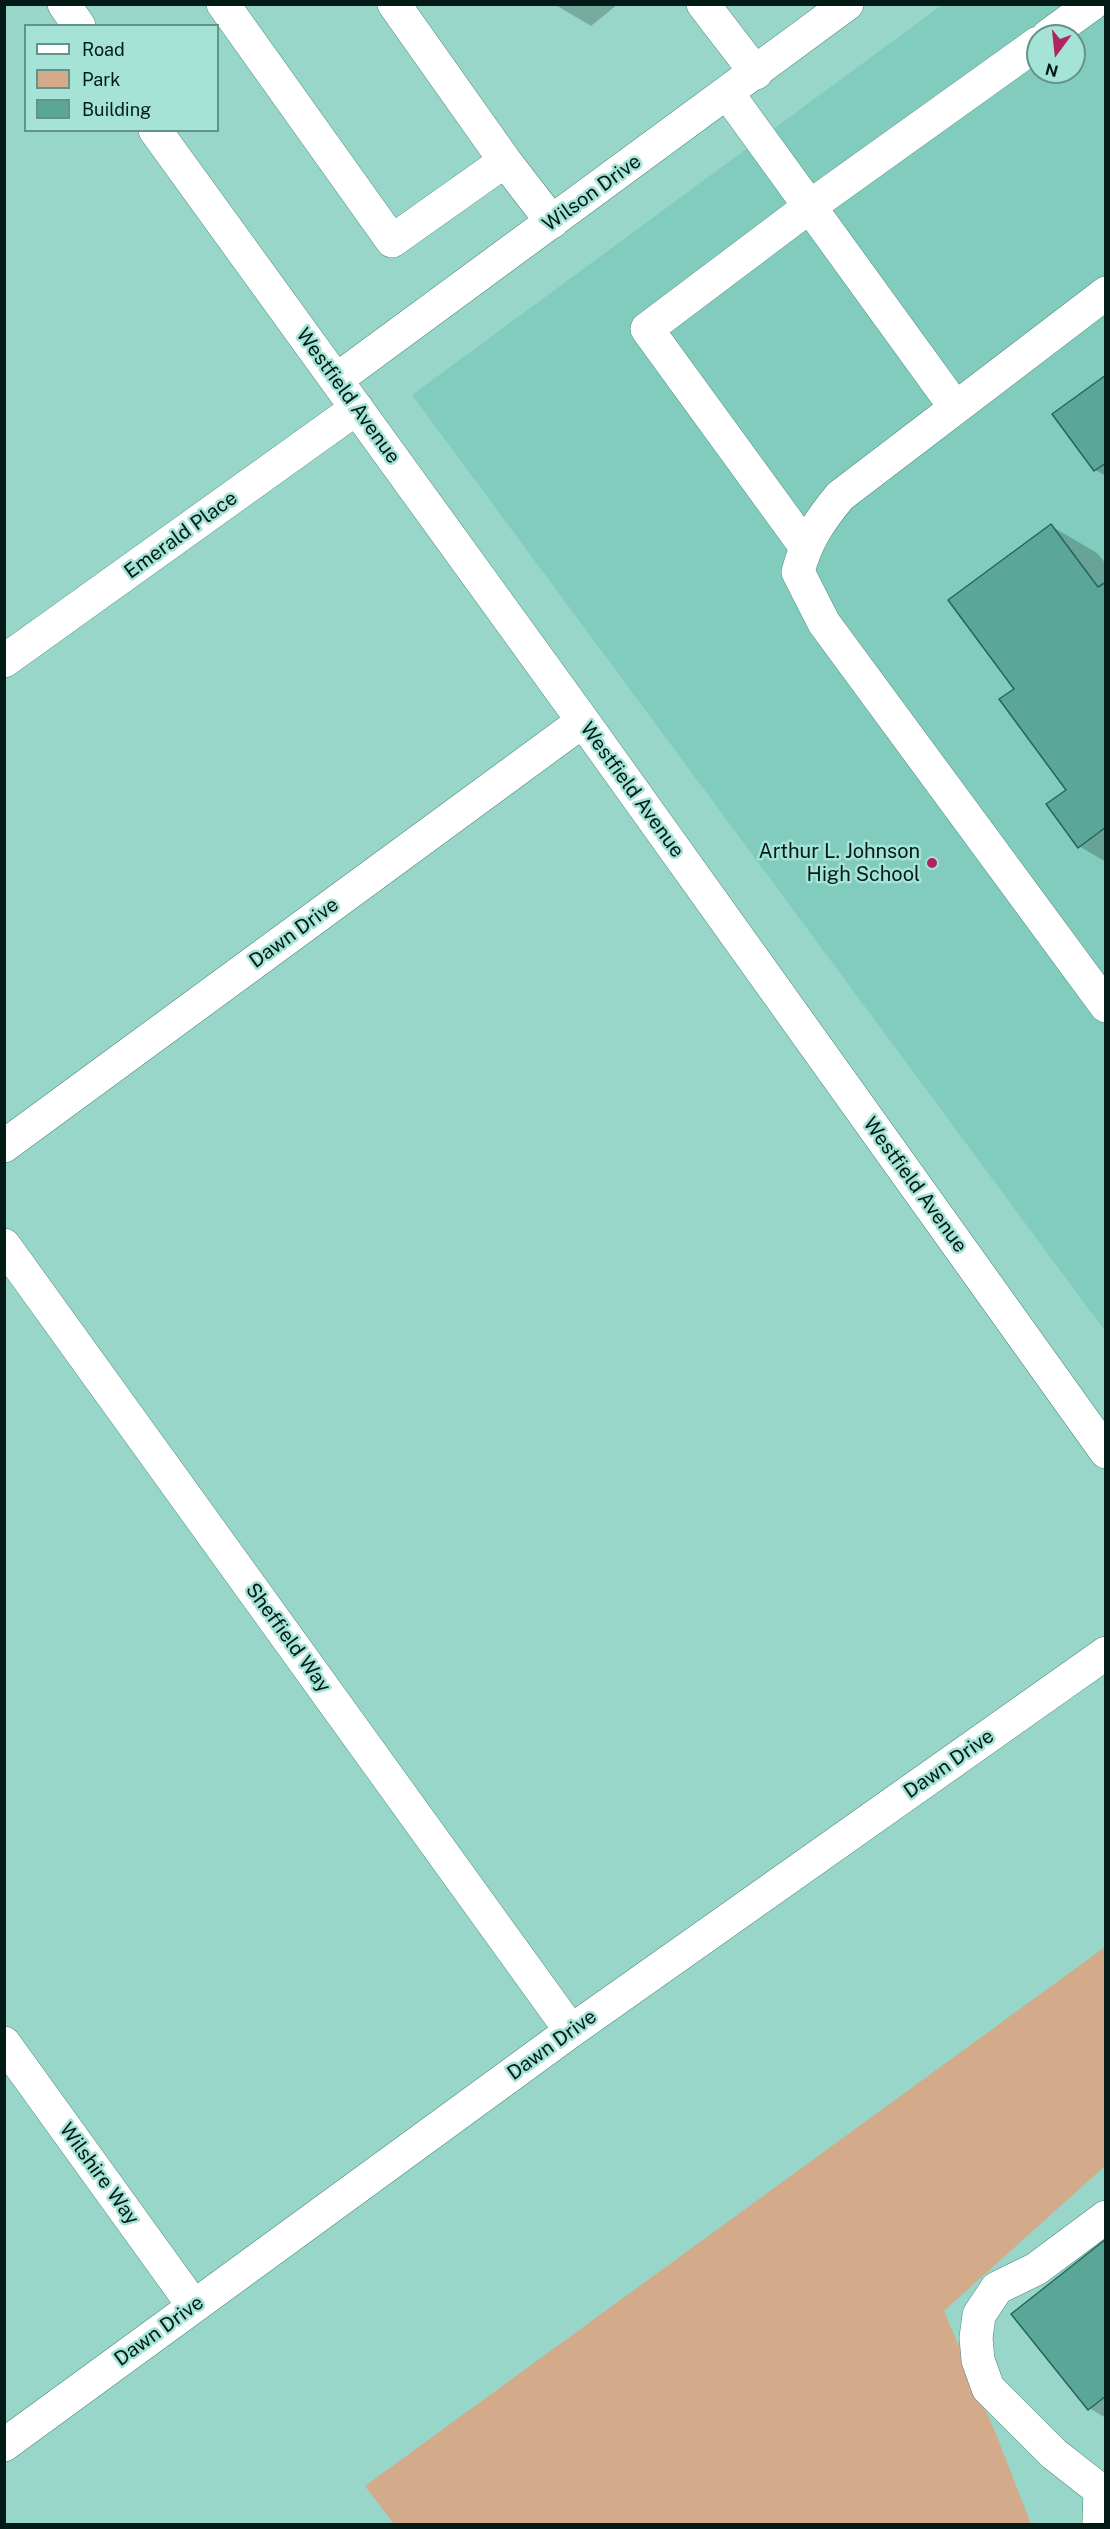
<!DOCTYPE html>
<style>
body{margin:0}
#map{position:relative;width:1110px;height:2529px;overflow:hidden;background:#97d6c9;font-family:"Public Sans",sans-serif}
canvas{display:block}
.frame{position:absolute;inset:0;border:6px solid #021b17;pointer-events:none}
.legend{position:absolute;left:24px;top:24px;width:195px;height:108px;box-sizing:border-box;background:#a4e3d6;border:2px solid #63938a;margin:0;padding:8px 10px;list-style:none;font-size:18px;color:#021b17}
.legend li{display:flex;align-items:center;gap:12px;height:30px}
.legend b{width:30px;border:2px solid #63938a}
.north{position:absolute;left:1026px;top:24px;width:60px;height:60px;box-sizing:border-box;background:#a4e3d6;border:2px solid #63938a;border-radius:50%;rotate:195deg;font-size:16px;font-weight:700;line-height:24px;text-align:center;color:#021b17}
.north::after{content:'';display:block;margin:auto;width:21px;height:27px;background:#b02461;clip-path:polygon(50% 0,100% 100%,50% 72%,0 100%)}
</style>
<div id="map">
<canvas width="1110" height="2529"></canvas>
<div class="frame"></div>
<ul class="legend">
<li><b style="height:8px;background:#fff"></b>Road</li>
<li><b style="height:16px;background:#d3ab8b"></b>Park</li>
<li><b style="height:16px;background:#5aa798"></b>Building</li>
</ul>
<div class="north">N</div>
</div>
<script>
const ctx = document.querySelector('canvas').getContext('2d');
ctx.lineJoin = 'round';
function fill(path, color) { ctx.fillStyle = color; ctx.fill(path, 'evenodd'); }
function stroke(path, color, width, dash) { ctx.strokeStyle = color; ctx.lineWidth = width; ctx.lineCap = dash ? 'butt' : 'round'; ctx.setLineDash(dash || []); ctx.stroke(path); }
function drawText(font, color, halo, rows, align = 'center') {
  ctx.font = font + ' "Public Sans",sans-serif'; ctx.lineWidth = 5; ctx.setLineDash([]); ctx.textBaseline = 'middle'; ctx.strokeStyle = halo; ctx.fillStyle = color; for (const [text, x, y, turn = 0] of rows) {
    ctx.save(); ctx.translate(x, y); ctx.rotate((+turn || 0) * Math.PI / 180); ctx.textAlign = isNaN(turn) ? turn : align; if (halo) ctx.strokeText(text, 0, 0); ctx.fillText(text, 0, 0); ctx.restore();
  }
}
const built = new Path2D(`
 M942,5h163v1326l-693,-936zM1038,36h36v36h-36z`);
const green = new Path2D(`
 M1105,1947v219l-161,145 52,123 35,90h-637l-29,-38z`);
const shadow = new Path2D(`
 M554,4h64l-27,22z
 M1106,377v99l-11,-6z
 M1051,526l46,27 9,11v298l-27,-16 -11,-56 -52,-101z
 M1106,2241v177l-17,-10z`);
const building = new Path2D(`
 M1106,375v88l-12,8 -42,-57z
 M1051,524l47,63 8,-5v245l-28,21 -32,-44 20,-14 -67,-91 15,-10 -66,-89z
 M1106,2239v157l-18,14 -77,-96z`);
const minor = new Path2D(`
 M64,4l15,22
 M223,4l169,237 113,-80 -111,-157
 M703,4l53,69
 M1048,36l44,-32
 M728,94l227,313
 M155,130l428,591 523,731
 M505,161l47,61
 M1106,293l-266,203c-20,24 -34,45 -42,76l26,51 282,383
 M336,380l511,-376
 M805,546l-158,-217 162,-122 229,-164
 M4,661l353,-253
 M4,1146l579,-425
 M4,1245l567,786
 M4,2043l189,262
 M4,2445l567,-414 535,-378
 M1099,2524l1,-34 -46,-36 -66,-66 -10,-28 -2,-22 3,-23 18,-27 39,-19 70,-52`);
const markers = [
 [932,863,6,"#b02461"]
];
const streetNames = [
 ["Wilson Drive",592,193,-36],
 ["Westfield Avenue",348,396,54],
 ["Emerald Place",181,535,-36],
 ["Westfield Avenue",632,790,54],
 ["Dawn Drive",294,933,-36],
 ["Westfield Avenue",915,1185,54],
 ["Sheffield Way",288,1638,54],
 ["Dawn Drive",949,1764,-35],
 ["Dawn Drive",552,2045,-36],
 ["Wilshire Way",99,2174,54],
 ["Dawn Drive",159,2331,-36]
];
const poiNames = [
 ["Arthur L. Johnson",920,852],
 ["High School",920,875]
];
fill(built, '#82ccbe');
fill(green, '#d3ab8b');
fill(shadow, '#0003');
fill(building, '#5aa798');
stroke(building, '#26655a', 1.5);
stroke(minor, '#4d8a7f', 34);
stroke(minor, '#fff', 33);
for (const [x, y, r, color] of markers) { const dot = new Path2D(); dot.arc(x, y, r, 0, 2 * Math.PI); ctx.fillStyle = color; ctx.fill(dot); stroke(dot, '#a4e3d6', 2); }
drawText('20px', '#021b17', '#a4e3d6', streetNames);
drawText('20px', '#021b17', '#a4e3d6', poiNames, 'right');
</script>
